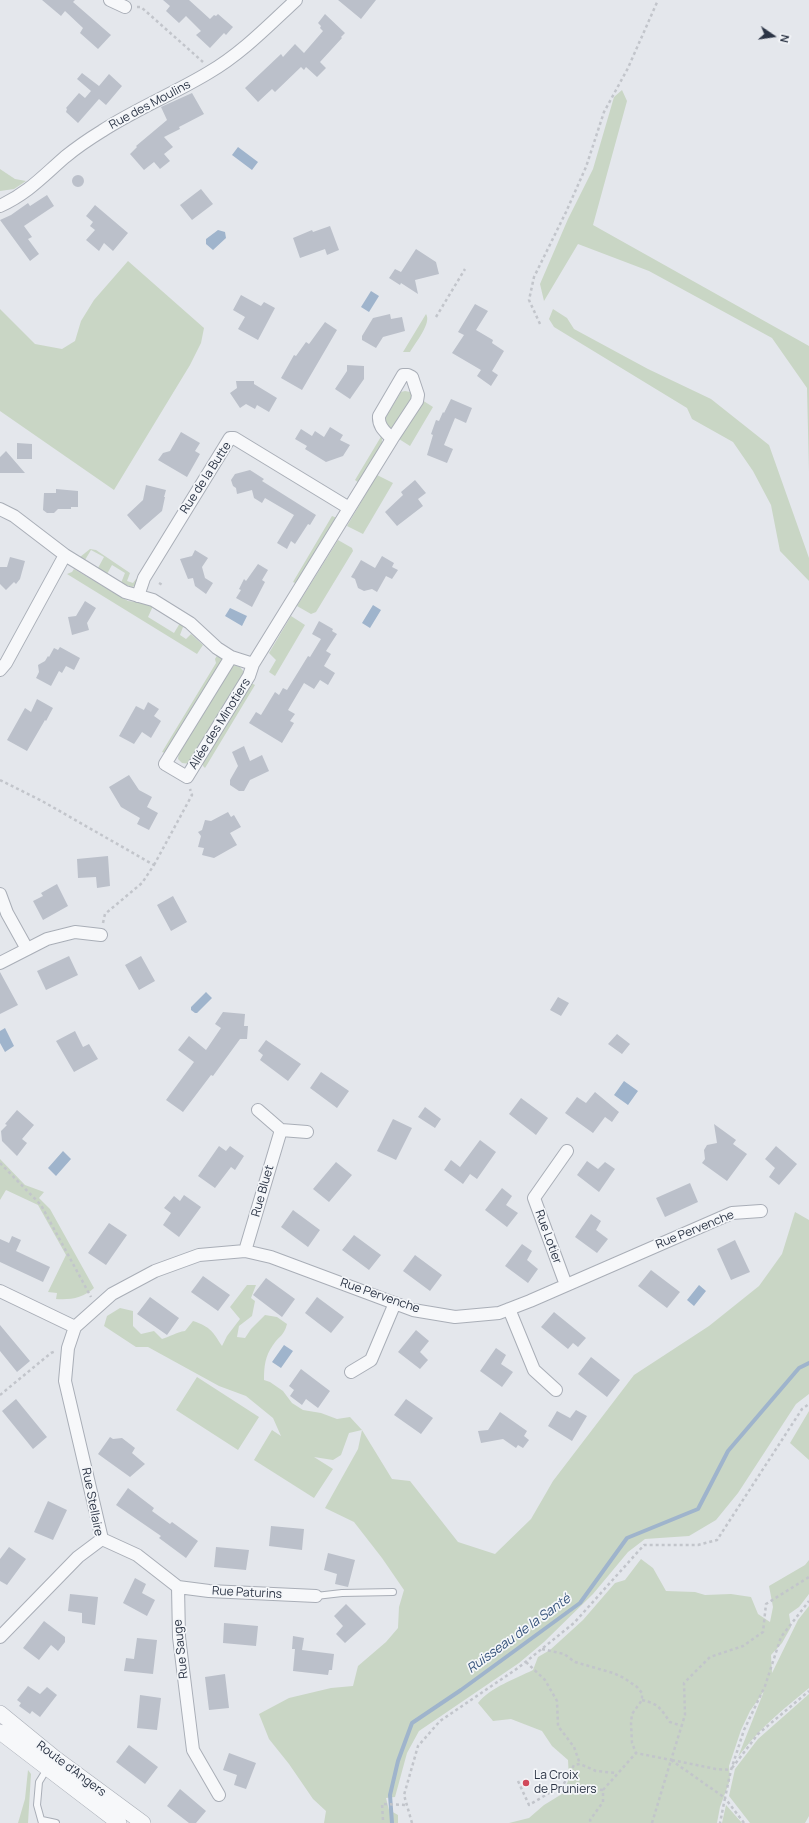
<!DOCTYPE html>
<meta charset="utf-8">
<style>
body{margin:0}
#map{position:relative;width:809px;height:1823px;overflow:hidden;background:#e4e7ec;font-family:Manrope,sans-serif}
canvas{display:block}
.north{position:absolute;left:753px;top:16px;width:40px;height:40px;-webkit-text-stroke:3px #f4f6f9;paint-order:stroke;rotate:103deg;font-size:11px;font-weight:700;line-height:16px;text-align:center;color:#2b3445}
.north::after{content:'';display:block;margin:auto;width:14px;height:18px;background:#2b3445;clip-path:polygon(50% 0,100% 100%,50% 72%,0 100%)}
</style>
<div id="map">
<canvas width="809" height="1823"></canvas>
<div class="north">N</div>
</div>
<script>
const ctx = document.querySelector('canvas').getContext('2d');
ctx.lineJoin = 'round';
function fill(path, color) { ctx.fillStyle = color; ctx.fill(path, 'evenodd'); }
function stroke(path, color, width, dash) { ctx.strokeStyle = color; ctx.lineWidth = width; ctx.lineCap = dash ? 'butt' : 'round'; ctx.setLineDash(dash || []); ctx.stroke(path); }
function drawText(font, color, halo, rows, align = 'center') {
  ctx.font = font + ' Manrope,sans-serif'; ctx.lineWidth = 3.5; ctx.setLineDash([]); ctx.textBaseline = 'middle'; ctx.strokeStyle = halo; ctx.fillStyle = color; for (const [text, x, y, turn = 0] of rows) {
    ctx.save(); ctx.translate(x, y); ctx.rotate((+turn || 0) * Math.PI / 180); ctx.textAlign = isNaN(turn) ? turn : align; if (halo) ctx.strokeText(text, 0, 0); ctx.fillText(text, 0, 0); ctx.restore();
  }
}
const green = new Path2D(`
 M622,90l5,11 -34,124 216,121v126l-2,-84 -35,-50 -123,-67 -71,-27 -34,57 -4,-17 28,-65 25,-50 21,-72z
 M0,169l15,10 11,2 -12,8 -14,2z
 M128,261l76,67 -3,15 -11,22 -76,125 -114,-79v-102l35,35 27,5 13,-8 6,-20 13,-21z
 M553,309l14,9 7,11 74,40 63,30 58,46 40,113v23l-29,-30 -9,-46 -18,-34 -20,-29 -41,-23 -5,-11 -133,-81 -5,-8z
 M426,314c6,9 -11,29 -16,38h-7z
 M405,391l5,1 3,5 -19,30 -3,1 -5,-4v-7l15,-25z
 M422,400l11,7 -23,39 -11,-7z
 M382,435v9l-23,39 -4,-3z
 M377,475l16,8 -30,51 -16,-8z
 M332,516l5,2 -40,66 -4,-2z
 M338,540l14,8 1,3 -37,61 -5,2 -14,-8z
 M90,549l6,1 34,23 -3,8 6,2 3,-4 3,1 -2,5 -5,2 -11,-4 4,-10 -13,-8 -5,9 -9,-6 6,-11 -13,-7 -6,10 -5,-3z
 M74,569l54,32 18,2 7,3 -5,11 26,16 6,-10 3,4 -3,8 6,4 5,-5 12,11 -6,9 -130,-80 5,-2z
 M291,616l14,9 -30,51 -6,-4 7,-12 -7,-7z
 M218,654l3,2 2,6 -58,91 -3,-1 54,-89 -1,-4z
 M233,665l7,2 4,5 -53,92 -9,-1 -4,-4 1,-7z
 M251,683l4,2 -50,83 -2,-2v-6z
 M0,1159l25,26 19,7 -5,6 11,11 44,79c-11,10 -23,12 -38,11l1,-6 -9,-1 18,-37 -28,-50 -32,-15 -6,10z
 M795,1212l14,8v174l-13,10 -58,89 -22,27 -27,16 -44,3 -17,13 -35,42 -49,48 -25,21 -100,68 -12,22 -12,44 -9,1 3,12 9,5v8h-74l2,-12 -13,-12 -24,-35 -20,-25 -10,-25 30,-16 42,-10 22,-2 5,-20 28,-24 12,-14 1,-21 5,-17 -22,-32 -28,-36 -29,-14 33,-59 4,-19 -13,3 -8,22 -8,5 -19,-3 19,12 -19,29 -60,-38 18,-30 9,6 -8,-18 -27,-22 -27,-10 -71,-39h-12l-32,-21 3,-10 13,-8 13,3v15l8,8 13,-3 8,8c8,-2 14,-7 23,-8l8,-10c18,6 20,11 29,25l5,-10 13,-17 -10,-12 17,-22h9l-5,13 4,3 -3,15 -13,10 -2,11 8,1 6,-9 14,-14 12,2 10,7c-3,12 -8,12 -14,21 -8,11 -9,22 -9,35l6,2 13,9 9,12 11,7 18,3 16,6 13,-2 12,13 30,49 18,2 48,61 37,12 36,-35 22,-38 81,-106 75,-49 50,-40 23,-32z
 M197,1377l62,40 -21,33 -62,-40z
 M809,1411v49l-19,-17z
 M641,1559l12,9 13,23 29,1 10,3 26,-1 20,3 7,17 12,8 3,-15 -4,-21 36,-21 4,-5v34l-10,13 -10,7 2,13 -9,16 -11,12 1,18 26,-53 11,-14v82c-28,23 -49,40 -71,69l26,-66 -14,20 -9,19 -12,36 1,14 -10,27 -3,16h-208l20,-5 15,-13 18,-11 7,-15 -1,-19 -16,-14 -10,-15 -31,-12 -18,2 -15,-18c13,-16 37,-24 55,-33l5,-13 12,-7 33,-30 32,-37 10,-3z
 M809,1694v122l-4,7h-55l-21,-27 6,-27 23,-30z
 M28,1770l3,4 -3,49h-10l7,-24z
 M726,1805l16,18h-20z`);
const water = new Path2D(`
 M238,147l20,15 -6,8 -20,-15z
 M218,230l7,2 1,6 -13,12 -7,-6v-5z
 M371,291l8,5 -10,16 -8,-5z
 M373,605l8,5 -11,18 -8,-5z
 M230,608l17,8 -5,10 -17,-10z
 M206,992l6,6 -15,15h-2l-4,-3v-3z
 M5,1028l9,18 -9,6 -5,-9v-12z
 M624,1081l14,10 -10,14 -14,-10z
 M63,1151l8,8 -15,17 -8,-8z
 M699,1285l7,6 -12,15 -7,-6z
 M284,1345l9,6 -12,17 -9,-6z`);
const stream = new Path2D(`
 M392,1823l-2,-28 8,-34 14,-38 49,-33 119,-87 47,-65 71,-29 30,-58 71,-83 10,-5`);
const building = new Path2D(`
 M42,0h33l-2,2 38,33 -13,14 -18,-16 3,-5 -18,-17 -4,5z
 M163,0h26l21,19 4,-4 2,1 2,-2 15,13 -7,8 -2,-2 -14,15 -14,-13 5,-4 -15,-15 -7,7 -13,-12 4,-5z
 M338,0h38l-15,19z
 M325,14l20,19 -4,4 1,1 -22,24 6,6 -9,9 -11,-10 -2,3 -3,-3 -26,25 -3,-3 -14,13 -13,-14 36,-34 2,3 12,-13 9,9 19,-22 -3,-3 1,-2 -3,-3z
 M82,73l17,13 10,-12 13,12 -16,19 -7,-6 -21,24 -12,-11 1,-3 -1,-1 13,-15 6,5 6,-7 -14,-12z
 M192,93l12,21 -25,13 1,2 -16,8 9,10 -9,7 6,7 -10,8 -6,-7 -10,8 -14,-16 7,-7 -1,-1 31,-26 -6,-13z
 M72 181a6 6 0 1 1 12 0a6 6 0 1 1-12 0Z
 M201,189l12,15 -21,16 -12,-15z
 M47,195l7,11 -30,20 8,11 -4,2 11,15 -9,7 -30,-41 11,-5 17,-12 2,3z
 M95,205l33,28 -15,18 -9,-8 -5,8 -13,-11 9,-10 -5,-4 3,-4 -7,-6z
 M330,226l9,24 -12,5 -2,-6 -25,9 -7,-20 19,-8 1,2z
 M416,249l20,13 3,12 -24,6 3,14 -17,-11 -1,2 -11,-7 6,-9 6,3z
 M241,295l20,11 3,-4 11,6 -17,32 -20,-11 7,-12 -12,-7z
 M475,304l13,7 -12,19 17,10 -1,3 12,8 -12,20 6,4 -7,11 -14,-10 4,-6 -29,-17 12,-18 -6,-3z
 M390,314l1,5 11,-2 3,14 -22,6 -7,11 -14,-8v-4l11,-18z
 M325,322l12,8 -35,60 -21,-12 13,-23 2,1 10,-14 3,2z
 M347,365l17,1v13l-14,20 -15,-10 12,-18z
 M236,381h18v3l23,14 -8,14 -12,-7 -2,4 -9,-5 -6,4 -10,-15 7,-5z
 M451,399l21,9 -6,15 -11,-5 -11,27 9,4 -6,14 -20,-8 6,-20 -2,-1 5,-14 3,1 4,-9 1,1z
 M330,427l13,8 -3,5 10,5 -7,11 -17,6 -21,-13 2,-3 -12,-7 6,-10 11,7 3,-5 9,6z
 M181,432l19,11 -5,8 5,3 -13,23 -29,-17 5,-7 7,-2z
 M17,443l15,1v15h-15z
 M6,451l19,22h-25v-16z
 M250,470l14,9 -2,2 54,34 -6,10 -2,-1 -13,20 -4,-3 -4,8 -10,-6 17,-28 -29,-17 -3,5 -8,-5 -2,-8 -15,4 -1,-6 -3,-2 -2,-6 4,-6z
 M415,480l11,13 -8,6 5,7 -26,20 -12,-14 18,-17 -2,-3z
 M146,485l20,5 -2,7h1l-3,14 -22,19 -13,-15 16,-15z
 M56,489l22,2v16h-7v2h-13l-4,4h-7l-4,-3 1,-17h12z
 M195,550l13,8 -6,9 3,11 8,5 -7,11 -11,-8 -2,-8 -5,1 -8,-20 12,-3z
 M382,556l12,7 -2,4 6,3 -6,9 -6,-3 -9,16 -5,-3 -8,2 -6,-3 -3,-9 -4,-2 10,-17 14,8z
 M10,557l15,4 -5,18 -4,5 -2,-2 -8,8 -6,-6v-17h7z
 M258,564l10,6 -6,10 3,2 -13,25 -16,-9 5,-8 -2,-1 5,-10 2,2z
 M85,601l11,7 -9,15 2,7 -17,5 -4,-18 8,-1z
 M319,621l14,8 -1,2 5,3 -11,17 5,3 -7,12 11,7 -7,12 -8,-5 -6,9 -10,-6 -16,27 7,4 -5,7 4,2 -12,20 -33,-20 7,-11 5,3 14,-23 4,3 4,-7 4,2 21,-34 2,1 11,-18 -9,-5z
 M60,647l20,11 -6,12 -8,-4 -4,7 -3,-2 -8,15 -15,-8 3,-6 -1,-7 7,-4 3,-5 1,1 5,-9 4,2z
 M37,699l16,9 -7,13 -1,-1 -18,31 -20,-11 18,-32 6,4z
 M148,702l11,7 -5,7 7,5 -10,17 -9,-6 -8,12 -15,-8 17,-30 8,4z
 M244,746l6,15 12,-6 7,16 -19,9 -6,11h-5l-9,-6v-5l8,-14 -6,-14z
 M129,775l10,15 13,7 -5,10 11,6 -9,17 -12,-6 3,-6 -19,-11 -12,-20z
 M228,812l3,5 3,-2 7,12 -11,6 7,12 -23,13 -12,-3 2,-7 -6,-1 3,-11 -3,-4 4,-2 3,-10 6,1z
 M108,856l2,30 -13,2 -1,-11 -18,1 -1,-19z
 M57,884l11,22 -25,14 -10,-19 10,-5 -2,-3z
 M173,896l14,26 -16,9 -14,-26z
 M69,956l9,19 -32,15 -9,-19z
 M141,956l14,25 -16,9 -14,-25z
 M0,972l18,33 -18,9z
 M558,997l11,6 -8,13 -11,-6z
 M223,1012l22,2 -1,12h4l-1,13h-7l-27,37 -2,-1 -28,37 -17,-12 28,-38 -16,-12 11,-14 17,14 15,-22 -6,-4z
 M75,1031l8,16 6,-3 9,15 -24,13 -18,-31z
 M617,1034l13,10 -8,10 -14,-10z
 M266,1040l35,24 -13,17 -28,-21 3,-5 -5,-4z
 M321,1072l28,19 -12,17 -27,-20z
 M595,1092l24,20 -7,10 -7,-5 -12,16 -28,-20 12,-16 9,6z
 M521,1098l27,20 -12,17 -27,-21z
 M425,1107l16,12 -6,9 -17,-11z
 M17,1110l17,15 -12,14 5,4 -10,13 -15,-15 -1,-10 6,-6 -2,-1z
 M393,1119l19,9 -16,32 -19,-9z
 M714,1124l22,16 -3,4 14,10 -20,27 -25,-18 3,-4 -1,-9 3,-5 10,-2z
 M480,1140l16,12 -19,27 -7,-5 -7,10 -19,-14 7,-10 9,7z
 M219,1146l7,5 4,-5 14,10 -9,14 -4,-3 -16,21 -17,-12z
 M776,1146l21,18 -18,21 -10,-8 6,-9 -10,-9z
 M587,1161l11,8 7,-7 10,7 -16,23 -22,-17z
 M336,1162l16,13 -23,27 -16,-13z
 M690,1183l8,19 -33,15 -9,-19z
 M502,1188l10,8 -6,9 12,8 -11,14 -22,-17z
 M184,1195l17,12 -22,30 -16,-12 8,-12 -7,-5 10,-12 6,5z
 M293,1210l27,20 -12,17 -27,-20z
 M591,1214l10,7 -5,9 12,9 -11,14 -22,-16z
 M109,1223l18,12 -21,30 -18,-12z
 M354,1235l27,20 -12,15 -27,-20z
 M12,1236l9,4 -5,11 34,16 -7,15 -43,-20v-23l9,4z
 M735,1240l15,32 -19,8 -14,-31z
 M522,1244l10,7 -5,9 11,9 -10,14 -23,-17z
 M415,1255l27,20 -12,16 -27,-20z
 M651,1270l29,22 -13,16 -29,-22z
 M203,1276l27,19 -12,16 -27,-19z
 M266,1278l29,21 -13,18 -29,-22z
 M150,1297l29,21 -12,17 -30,-21z
 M317,1297l27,20 -13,16 -26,-20z
 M554,1312l32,26 -8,9 -5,-4 -5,6 -27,-22z
 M0,1325l30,36 -13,11 -17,-21z
 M416,1330l13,11 -9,11 8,8 -8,9 -22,-17z
 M496,1348l10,7 -5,9 12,8 -11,15 -22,-16z
 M591,1357l29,23 -13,17 -29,-23z
 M301,1369l29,22 -12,17 -12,-9 -4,6 -12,-9 4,-6 -5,-4z
 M16,1399l31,38 -14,12 -31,-38z
 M406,1399l27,19 -12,16 -27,-19z
 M576,1410l11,6 -15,25 -24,-15 9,-15 13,7z
 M500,1412l27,19 -3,5 5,4 -6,8 -5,-3 -2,3 -13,-9 -22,4 -3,-12 10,-1z
 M110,1437l3,2 9,-1 13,10 -3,5 13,11 -15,13 -32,-23z
 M128,1488l26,20 -2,3 18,13 2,-2 26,19 -12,17 -27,-20 2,-2 -45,-31z
 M48,1501l19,9 -14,30 -19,-8z
 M271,1526l33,3 -2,21 -33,-4z
 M9,1547l17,12 -19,26 -7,-4v-22z
 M216,1547l33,3 -3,20 -32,-3z
 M328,1553l27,7 -7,27 -13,-3 2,-10 -13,-4z
 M135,1578l11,6 -4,9 13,7 -8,16 -24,-13z
 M70,1594l28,3 -3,28 -13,-2v-10l-14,-2z
 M346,1604l20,20 -21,19 -9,-9 7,-8 -9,-10z
 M44,1621l21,16v5l-7,9 -7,-6 -12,15 -16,-12z
 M224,1623l34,3 -2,20 -33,-3z
 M293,1636l11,2 -2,12 32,4 -2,16h-3l-1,5 -35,-4 2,-22h-3z
 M137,1638l20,2 -4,34 -29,-3 2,-13 8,1z
 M225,1674l4,34 -20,2 -4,-33z
 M28,1686l12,8 7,-7 10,8 -17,22 -8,-6 -2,3 -11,-8 2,-3 -4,-3z
 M140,1695l21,3 -4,32 -20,-2z
 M129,1745l29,22 -13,17 -29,-22z
 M229,1753l27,10 -10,26 -12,-4 3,-10 -14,-5z
 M180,1789l26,22 -10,12h-7l-22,-17z`);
const path = new Path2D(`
 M137,7h4l62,55
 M436,317l29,-48
 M540,324l-11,-24 5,-23 32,-65 20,-45 18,-55 24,-44 30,-68
 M159,583l5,3
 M0,780l42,21 112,64 -12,18 -37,31 -2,9
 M154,865l38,-70 -2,-6
 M0,1163l41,42 50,92
 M0,1395l51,-42 5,-2
 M542,1649l22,5 11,8 38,11 11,5 13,9 5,6v7l-10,14 -1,9 1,20 4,10
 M526,1662l19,18 12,21 1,25 16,21 6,17
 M642,1700c17,4 18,8 28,22l12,4
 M671,1760l54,38 -5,25
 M672,1760l44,9 15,1
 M732,1768l26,-34 51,-43
 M518,1781l11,24 27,-16 22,-2 25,3v12l-13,18 1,3
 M561,1789l13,-24 6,-1 16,7 20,2
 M603,1790l33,-37 35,7 14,-45 -1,-32 26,-26 33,-11 20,-14 3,-28 43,-27
 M383,1820l-1,-16 25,1
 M412,1823l-8,-28 14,-49 22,-25 78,-53 56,-45 70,-78h54l19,-5 85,-131 7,-5
 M652,1823l19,-63
 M744,1823l-19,-25 6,-28 13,-40 21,-44 16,-49 28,-36`);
const service = new Path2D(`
 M316,1596l26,-3 51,-1
 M42,1820l14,3
 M42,1823l-5,-18 2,-23 8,-13`);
const minor = new Path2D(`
 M110,0l15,7
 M0,206c28,-13 42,-29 65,-49 11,-9 24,-18 37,-26 34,-22 71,-37 106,-58 33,-19 60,-47 88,-73
 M0,509l14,7 51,39 -59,108 -6,7
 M65,555l60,37 28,8 37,23 27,25 14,9 22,7
 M138,596l6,-18 86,-140h4l115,70
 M231,657l-66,107 22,13 62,-101 4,-12 139,-225 25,-38 1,-6 -6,-18 -4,-2h-5l-24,41c-1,11 7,16 13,23
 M0,894l7,19 20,36
 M0,963l47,-24 28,-7 26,3
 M258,1110l23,20 26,2
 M245,1251l36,-121
 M566,1285l-32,-87 33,-47
 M0,1291l75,36
 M509,1309l25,61 22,20
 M351,1372l20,-12 24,-57
 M102,1539l35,16 41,32 1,50 14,113 26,45
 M178,1587l31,4 107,5
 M0,1637l78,-80 24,-18 -37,-158 3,-33 7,-21 37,-33 43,-23 44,-16 46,-4 26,6 142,53 42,7 44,-4 31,-12 202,-88 29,-2`);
const tertiary = new Path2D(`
 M0,1713l55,45 88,65
 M0,1732l119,91`);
const markers = [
 [526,1783,4,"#d1495b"]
];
const streetNames = [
 ["Rue des Moulins",150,105,-28],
 ["Rue de la Butte",206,478,-57],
 ["Allée des Minotiers",220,724,-58],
 ["Rue Bluet",263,1191,-74],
 ["Rue Pervenche",695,1230,-22],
 ["Rue Lotier",548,1237,70],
 ["Rue Pervenche",380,1296,19],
 ["Rue Stellaire",92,1502,79],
 ["Rue Paturins",247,1593,3],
 ["Rue Sauge",181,1649,-96],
 ["Route d'Angers",71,1769,37]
];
const poiNames = [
 ["La Croix",534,1776],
 ["de Pruniers",534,1790]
];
const waterNames = [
 ["Ruisseau de la Santé",519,1634,-36]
];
fill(green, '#c9d6c5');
fill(water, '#9fb4cc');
stroke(stream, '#9fb4cc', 4);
fill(building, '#bbc0ca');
stroke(service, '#a9aeb7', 8);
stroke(minor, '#a9aeb7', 14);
stroke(tertiary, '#a9aeb7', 16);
stroke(path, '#c2c5cb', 2.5, [3, 3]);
stroke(service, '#f7f8fa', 6);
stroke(minor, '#f7f8fa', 12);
stroke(tertiary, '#f7f8fa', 15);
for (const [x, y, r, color] of markers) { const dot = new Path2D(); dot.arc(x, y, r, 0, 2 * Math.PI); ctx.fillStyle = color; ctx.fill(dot); stroke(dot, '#f4f6f9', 1.5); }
drawText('12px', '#2b3445', '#f4f6f9', streetNames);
drawText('12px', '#2b3445', '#f4f6f9', poiNames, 'left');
drawText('italic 13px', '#34527a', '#f4f6f9', waterNames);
</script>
